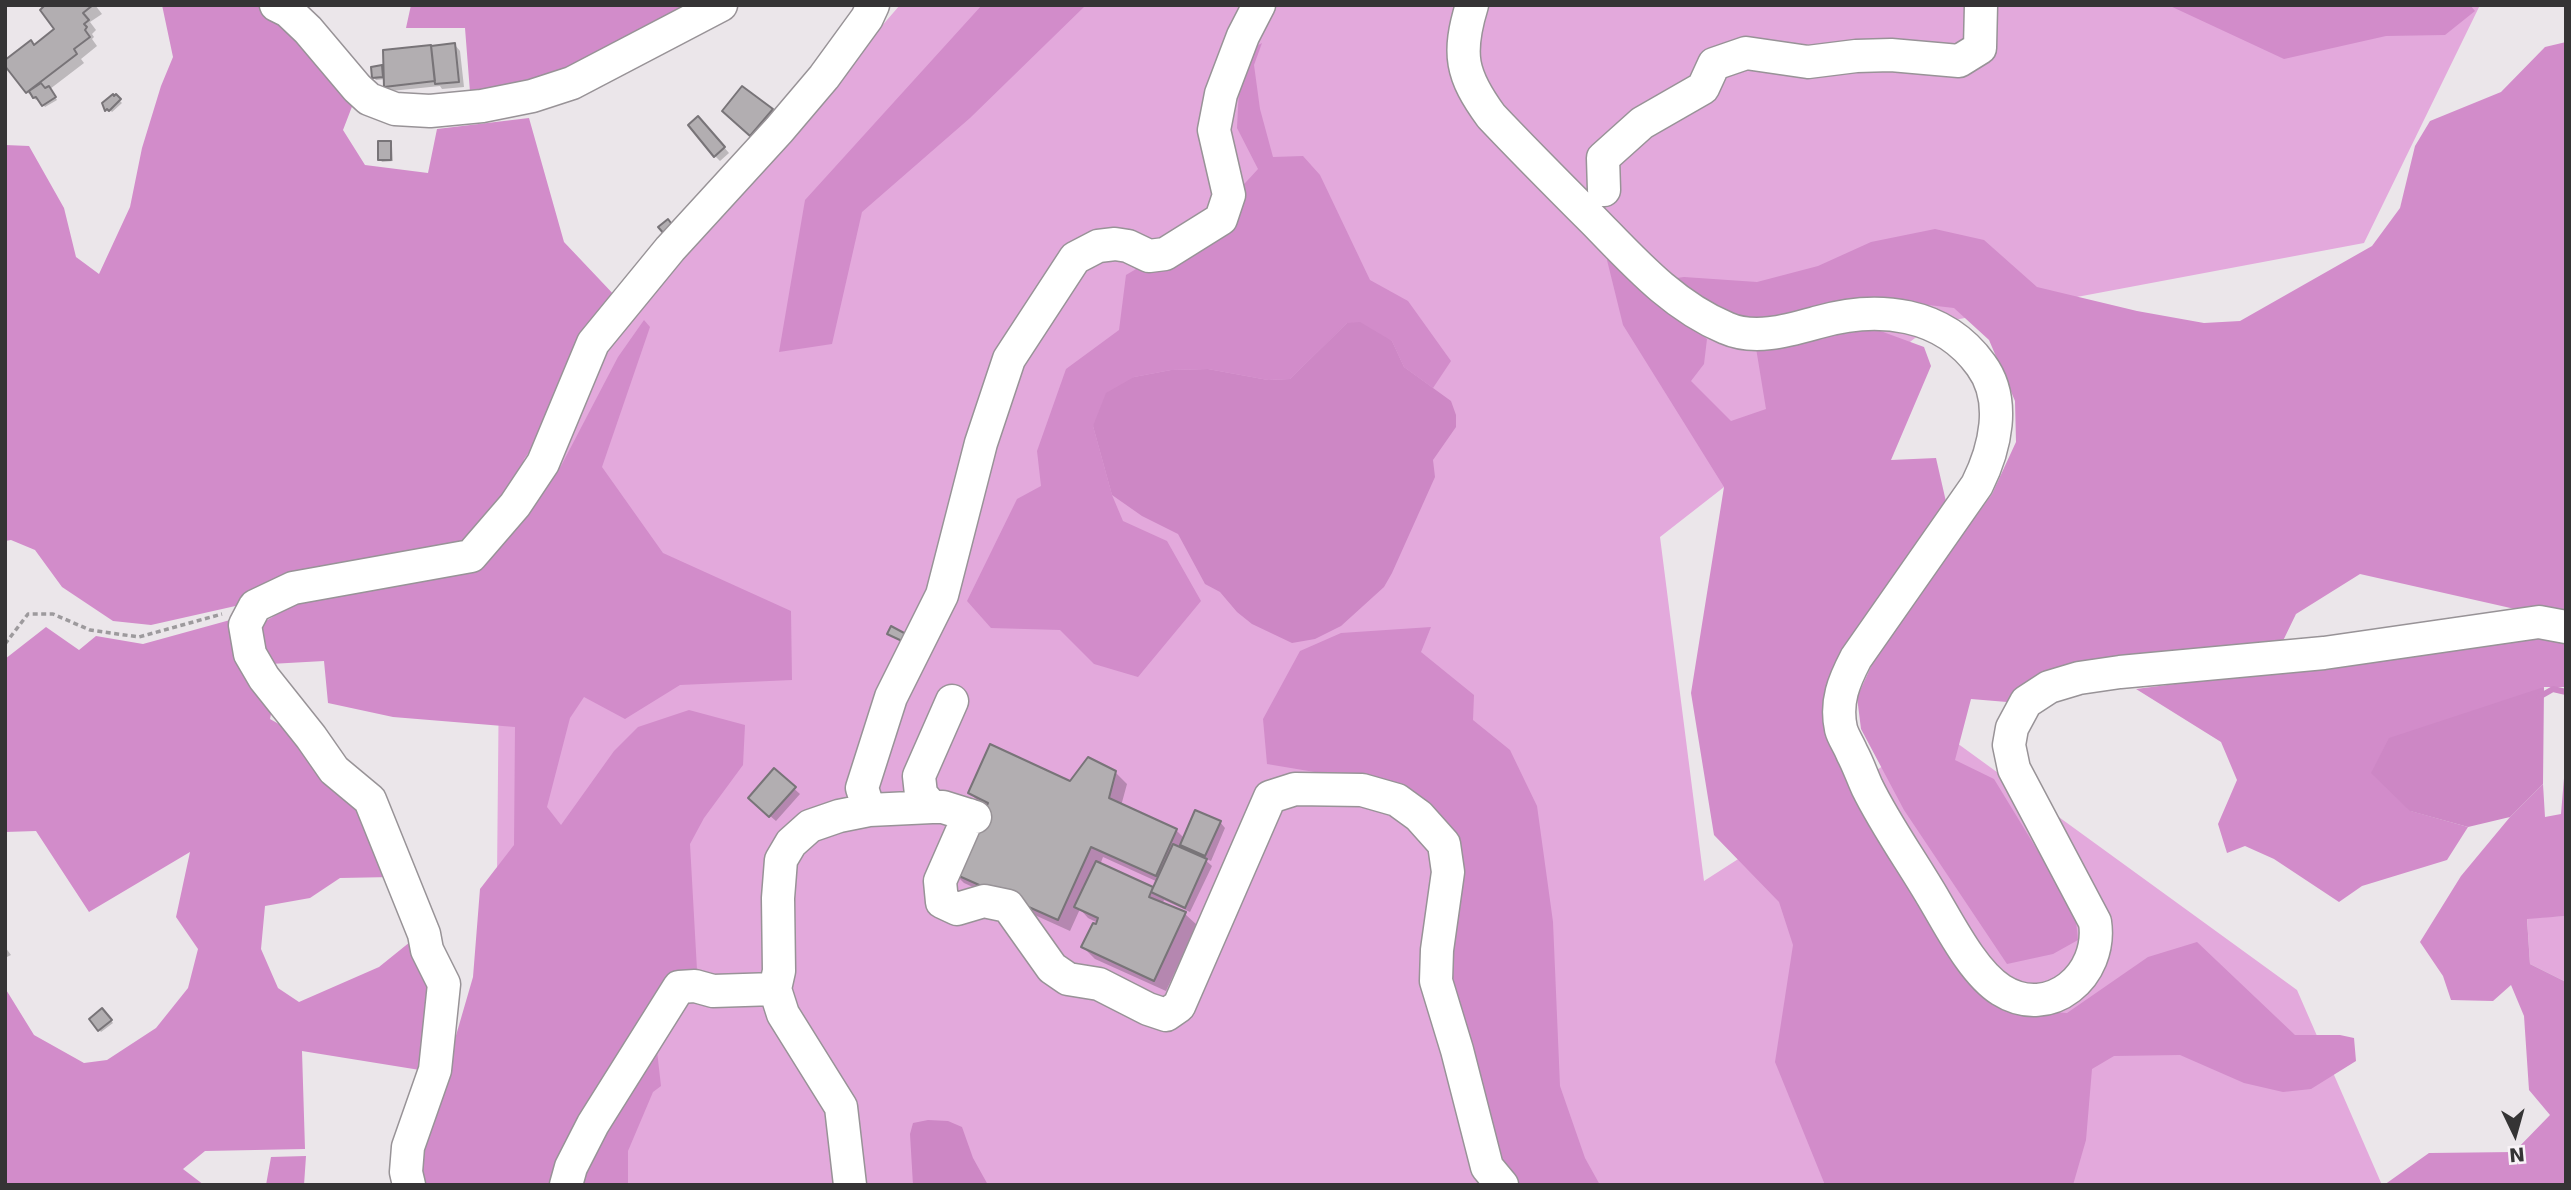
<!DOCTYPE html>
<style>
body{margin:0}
#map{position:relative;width:2571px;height:1190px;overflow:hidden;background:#ebe6ea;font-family:"DejaVu Sans",sans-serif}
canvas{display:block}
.frame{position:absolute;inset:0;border:7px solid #353435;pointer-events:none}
.north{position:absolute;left:2480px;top:1099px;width:70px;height:70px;-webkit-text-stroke:5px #f8f3f7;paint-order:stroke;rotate:175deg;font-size:19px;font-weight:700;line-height:28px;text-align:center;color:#353435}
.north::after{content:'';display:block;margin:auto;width:24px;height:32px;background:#353435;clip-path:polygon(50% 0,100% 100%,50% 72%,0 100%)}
</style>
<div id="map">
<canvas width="2571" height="1190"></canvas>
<div class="frame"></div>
<div class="north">N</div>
</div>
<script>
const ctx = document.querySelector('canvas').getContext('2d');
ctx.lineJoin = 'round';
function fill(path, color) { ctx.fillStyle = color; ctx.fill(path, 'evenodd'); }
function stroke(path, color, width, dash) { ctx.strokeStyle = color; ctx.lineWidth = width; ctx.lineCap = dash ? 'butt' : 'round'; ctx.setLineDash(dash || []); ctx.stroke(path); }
const green = new Path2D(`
 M900,5h1580l-116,238 -431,81 -273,213 44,344 235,-151 358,260 85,195h-1888l7,-721z
 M2566,916v66l-36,-18 -3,-46z`);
const forest = new Path2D(`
 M162,5h106l85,99 -10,26 22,35 63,8 9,-44 92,-11 35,124 54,57 -62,116 -32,44 -4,23 -49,71 -320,72 -38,-4 -51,-34 -27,-37 -24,-10 -6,1v-396l24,1 35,62 12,49 23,17 31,-67 12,-59 19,-62 12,-29z
 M411,5h280l-152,78 -69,9 -5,-64h-59z
 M982,5h104l-116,113 -108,94 -30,132 -53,8 26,-152z
 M2168,5h302l5,6 -30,24 -59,1 -102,23z
 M2566,42v574l-51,-7 -155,-35 -64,40 -16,33 -239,35 -34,20 -36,-3 -16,61 39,19 81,133 3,28 -25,14 -46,10 -103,-154 -43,-81 -4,-32 23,-50 112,-153 24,-52 -1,-41 -26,-61 -35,-32 -52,-6 -134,24 -40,-5 -66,-41 22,-3 73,5 61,-16 53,-24 64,-13 49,11 53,47 100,24 67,12 36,-2 132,-75 28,-38 15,-62 15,-25 71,-29 44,-45z
 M1262,43l-8,22 6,44 13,48 30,-1 17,19 50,105 38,21 43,60 -18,27 -29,-21 -12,-26 -45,-18 -57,56 -22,1 -60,-11 -37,1 -37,7 -41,49 19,69 11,26 44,20 34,60 -63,76 -44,-13 -34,-34 -69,-2 -24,-27 50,-102 24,-13 -4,-35 29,-82 53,-39 7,-55c45,-26 98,-67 132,-106l-21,-41 2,-40 14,-40z
 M1613,252l94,87 -3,25 -13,17 40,40 35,-12 -10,-61 119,-19 49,18 7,19 -40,94 45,-2 11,48 -116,223 189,281 47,3 81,-56 49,-15 98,93h45l14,3 2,23 -45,28 -28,3 -39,-9 -64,-28 -66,1 -22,13 -6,71 -13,45h-248l-50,-123 18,-117 -14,-43 -65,-67 -23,-142 33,-206 -101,-162 -16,-65z
 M644,320l6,7 -48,140 61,86 128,58 1,69 -112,5 -55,34 -41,-22 -14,21 -23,89 14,18 53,-74 24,-24 51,-17 56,15 -2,40 -39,53 -14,26 7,126 -33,26 -107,189h-138l-3,-12 57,-196 7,-88 34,-44 1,-118 -122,-10 -65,-14 -4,-42 -54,3 -11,-39 50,-30 172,-40 80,-89 57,-109z
 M241,617l32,87 -3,15 37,21 55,62 30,75 -52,1 -30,20 -45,8 -4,43 17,39 21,14 80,-35 31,-25 27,40 -11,89 -124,-20 3,98 -100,2 -22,18 21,16h-199v-197l29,47 50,28 23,-3 49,-32 32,-40 10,-39 -22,-32 14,-65 -101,60 -53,-81 -31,1v-173l41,-32 33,23 17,-14 47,8z
 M1431,627l-10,25 53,43 -1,25 37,30 27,56 16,116 7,164 25,72 15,27h-94l-33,-72 -22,-149 -3,-133 -74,-49 -107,-18 -4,-45 37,-68 41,-18z
 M2547,636l19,4v47h-22l-133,124 57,16 -21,33 -85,26 -23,16 -65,-43 -29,-13 -18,7 -9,-29 19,-44 -16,-38 -85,-53z
 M2566,754v162l-39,3 3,45 36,18v203h-182l45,-32 85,-1 36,-37 -21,-25 -5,-74 -13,-31 -18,16 -42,-1 -8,-24 -23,-34 41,-66 49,-59 33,-33 2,33 16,-3z
 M655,1033l6,53 -8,6 -25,59v34h-53z
 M306,1156l-2,29h-38l5,-28z`);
const water = new Path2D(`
 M1360,322l32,19 12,26 47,34 5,14v12l-23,33 2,17 -43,96 -8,14 -43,39 -26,13 -23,4 -40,-19 -15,-12 -17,-20 -15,-8 -27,-50 -36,-18 -30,-21 -19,-69 13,-33 28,-16 37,-7 37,-1 60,11 22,-1 57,-56z
 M2544,687l-1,97 -33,33 -42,10 -58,-16 -39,-38 18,-35z
 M928,1120l20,1 14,6 11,31 15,27h-75l-3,-51 3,-11z`);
const shadow = new Path2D(`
 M62,5h33l7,9 -12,8 6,8 -4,4 2,3 -2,2 5,7 -16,13 3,4 -34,26 7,11 -12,7 -6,-9 -3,2 -9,-8 7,-46 23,-17z
 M455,45l5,6 4,36 -22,2 -2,-3 -49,5 -5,-5v-7l-10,1 -2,-2 7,-11 4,4z
 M116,97l6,6 -10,9 -2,-2 -2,2 -4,-8z
 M772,110l5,5 -20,25 -28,-24z
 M703,123l26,30 -9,8 -5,-5z
 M390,143l2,3 1,15 -11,1 -2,-3z
 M774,771l26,23 -24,27 -21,-18z
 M1115,772l12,12 -6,22 55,24 9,9 35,-17 5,6 -14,33 -9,-4 10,9 -22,46 -26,-12 -2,5 23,9 12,11 -31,66 -71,-32 -12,-12 15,-24 -10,-5 -8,-9 -10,22 -106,-48 -12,-12 29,-67 -11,-11 101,-10zM1103,857l55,25 -4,8 -54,-25z
 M5,947l6,8 -4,2 -2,-1z
 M102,1011l11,12 -12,9 -10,-13z`);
const stream = new Path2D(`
 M2539,697l14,-8 13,3`);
const building = new Path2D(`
 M45,5h48l-10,8 6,7 -5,4 3,3 -2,3 5,7 -16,12 3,5 -51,39 -21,-27v-6l26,-20 3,5 20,-16 -14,-19z
 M455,43l4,39 -24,2 -4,-38z
 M431,45l4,36 -51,6 -1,-37z
 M382,65l1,12 -11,1 -1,-11z
 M41,83l4,5 4,-2 7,11 -14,9 -6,-9 -3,1 -4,-7z
 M742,86l31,23 -23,27 -28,-25z
 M113,94l1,2 2,-2 5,5 -12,12 -2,-2 -2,2 -3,-8z
 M698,116l27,31 -11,10 -26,-32z
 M378,141h13v19h-13z
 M668,219l6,8 -9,8 -7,-8z
 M891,626l15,8 -4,7 -15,-7z
 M990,744l80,37 18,-24 28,14 -7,27 68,31 -21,47 -65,-29 -33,73 -108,-48 27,-44 11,-25 -20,-10z
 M774,768l22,19 -27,30 -21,-19z
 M1195,810l26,11 -16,35 -25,-11z
 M1173,844l34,15 -22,49 -34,-16z
 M1096,861l57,26 -4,10 37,15 -32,69 -73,-34 12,-24 3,1 2,-6 -24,-11z
 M102,1008l10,12 -14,11 -9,-12z`);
const path = new Path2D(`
 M5,644l23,-30h25l37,16 49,7 83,-23`);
const minor = new Path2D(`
 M276,5l12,6 20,19 49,58 12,11 26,10 35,2 52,-5 50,-10 40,-13 149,-78
 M1472,5c-15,49 -11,70 19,111 34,36 69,71 104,106 39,40 78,84 131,106 29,13 64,2 93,-6 59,-17 124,-10 162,43 26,35 14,84 -4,120l-121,173c-12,23 -21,44 -15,71 2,8 8,16 11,24 6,11 10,23 15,34 19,39 46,76 68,114 16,27 39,72 66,89 49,31 102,-15 94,-68l-81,-153 -5,-24 3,-17 14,-26 23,-15 30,-9 41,-6 204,-19 215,-31 27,5
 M1604,190l-1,-32 39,-35 61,-35 11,-24 32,-11 62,9 48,-6 35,-1 68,6 21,-13 1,-43
 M932,807l-11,-13 -2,-18 33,-75
 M869,810l-7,-22 29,-91 51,-102 39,-152 28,-84 66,-101 23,-12 17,-2 13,2 21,10 16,-2 56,-35 8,-24 -15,-65 7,-36 22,-58 16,-31
 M969,815l-29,66 2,21 15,7 27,-8 24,5 44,62 16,11 31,5 49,25 18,6 13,-9 91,-209 25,-8 67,1 35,10 22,16 25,28 4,28 -11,78 -1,31 21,69 30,117 15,18
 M409,1185l-3,-13 2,-25 27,-77 9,-86 -17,-34 -3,-16 -54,-134 -36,-30 -23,-33 -47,-59 -14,-24 -5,-29 10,-19 38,-18 178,-32 44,-51 28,-42 50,-120 77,-94 109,-119 45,-53 43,-59 6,-13
 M566,1185l5,-18 22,-43 86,-137 16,-1 18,5 62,-2
 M850,1185l-9,-78 -58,-93 -8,-25 4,-18 -1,-73 3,-38 10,-17 19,-17 29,-10 30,-6 63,-3h11l32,10`);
fill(green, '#e3a9dc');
fill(forest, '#d28cca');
fill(water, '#cd87c5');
fill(shadow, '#0003');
stroke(stream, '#cd87c5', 6);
fill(building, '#b2aeb1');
stroke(building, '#787478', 2);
stroke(minor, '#989397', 35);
stroke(path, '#9d9a9d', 3.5, [5, 3.5]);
stroke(minor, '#fff', 32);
</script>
